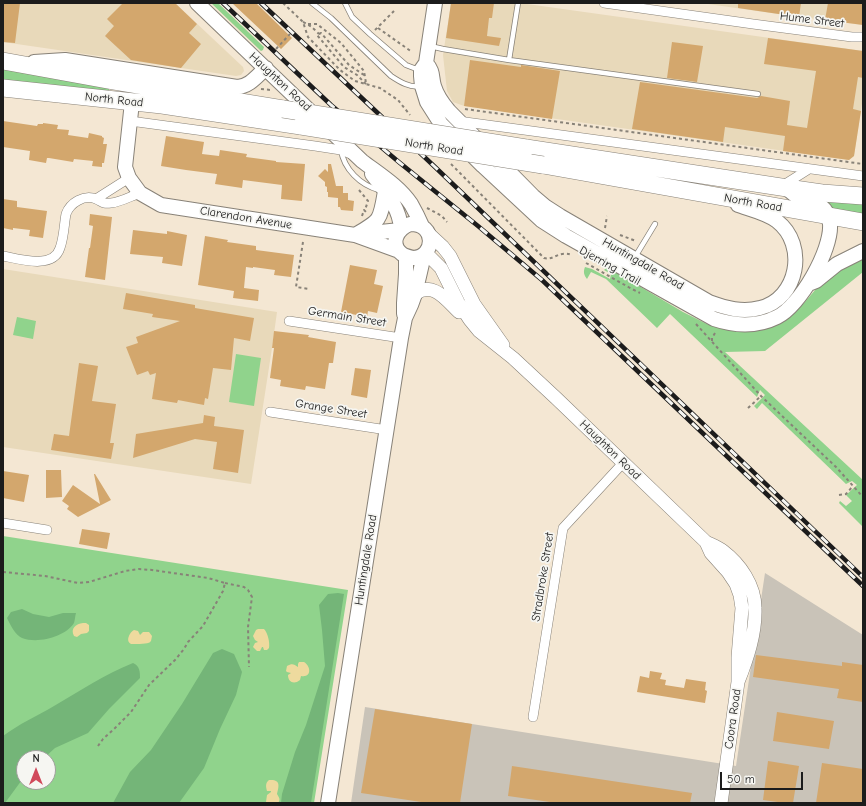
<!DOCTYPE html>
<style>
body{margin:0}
#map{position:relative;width:866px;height:806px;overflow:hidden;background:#f4e7d3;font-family:"Comic Neue",sans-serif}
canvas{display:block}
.frame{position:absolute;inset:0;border:4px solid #1c1c1c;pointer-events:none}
.north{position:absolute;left:16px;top:750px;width:40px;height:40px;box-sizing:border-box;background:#f6f6f2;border:1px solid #9f9f9c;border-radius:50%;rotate:0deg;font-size:11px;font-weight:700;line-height:16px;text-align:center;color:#1c1c1c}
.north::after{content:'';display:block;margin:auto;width:14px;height:18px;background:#d1495b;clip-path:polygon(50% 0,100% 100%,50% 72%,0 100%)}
.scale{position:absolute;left:720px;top:772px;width:83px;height:18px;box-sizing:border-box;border:2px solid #1c1c1c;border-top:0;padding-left:5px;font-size:12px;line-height:14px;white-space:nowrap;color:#1c1c1c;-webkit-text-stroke:3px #f6f6f2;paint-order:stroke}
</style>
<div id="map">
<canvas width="866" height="806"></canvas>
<div class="frame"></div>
<div class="north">N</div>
<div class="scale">50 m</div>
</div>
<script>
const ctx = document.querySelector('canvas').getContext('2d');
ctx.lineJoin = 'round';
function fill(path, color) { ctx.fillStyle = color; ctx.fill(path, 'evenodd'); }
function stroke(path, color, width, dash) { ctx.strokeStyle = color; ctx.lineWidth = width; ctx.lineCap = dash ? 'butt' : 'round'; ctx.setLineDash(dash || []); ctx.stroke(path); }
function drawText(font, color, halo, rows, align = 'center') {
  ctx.font = font + ' "Comic Neue",sans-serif'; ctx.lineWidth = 3.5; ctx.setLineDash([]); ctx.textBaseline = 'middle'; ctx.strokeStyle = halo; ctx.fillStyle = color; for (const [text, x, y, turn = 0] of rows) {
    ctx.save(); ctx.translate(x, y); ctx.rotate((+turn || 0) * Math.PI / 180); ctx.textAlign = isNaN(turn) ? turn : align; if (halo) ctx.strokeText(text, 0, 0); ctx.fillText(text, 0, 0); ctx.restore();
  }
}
const built = new Path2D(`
 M3,3h172l68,64 1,4 -3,4 -5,1 -233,-34z
 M451,3l7,1v-1h62l343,48v46l-9,59 -5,4 -385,-54 -11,-4 -6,-11 -4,-36z
 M701,3h162v22l-64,-8z
 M3,269l274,43 -5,36 -21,136 -248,-37z`);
const industrial = new Path2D(`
 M765,573l98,62v168h-512l14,-96 371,59z`);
const green = new Path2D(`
 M211,3h7l46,44 -1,3 -2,1z
 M3,69l106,17v6l-106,-12z
 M810,198l53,4v14l-20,-3z
 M863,258v14l-98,79 -40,1 138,128v47l-24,-24 1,-2 6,5 6,-5 -6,-6 11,-10 -5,-4 -6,3 -84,-81 -5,6 -3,-3 11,-11 -5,-5 -3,7 -87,-83 -13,14 -51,-49 -15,-7 -4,7c-3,-4 -4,-7 -2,-12l7,2 18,10 1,-5 -7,-4 3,-3 76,45 24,12 21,6 59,-14 17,-13 18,-21 22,-16z
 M17,317l19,4 -3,18 -20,-4z
 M236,354l25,4 -7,48 -25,-4z
 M3,536l345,54 -34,213h-311zM24,758h24v24h-24z`);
const forest = new Path2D(`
 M338,593l6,1 -33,209h-30l1,-9 13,-42 11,-27 19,-59 -3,-36 -3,-25 9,-11z
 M22,609l11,5 16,3 14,-4h13c-1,3 -1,7 -2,10 -9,14 -36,21 -52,15 -7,-3 -12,-14 -15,-20l4,-6z
 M222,649l12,5 8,18 -6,23 -16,34 -16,39 -25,35h-66l17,-31 21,-22 31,-46 31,-51z
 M133,663c7,3 7,9 7,15l-31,31 -21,24 -33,15 -11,10h-20v19l-19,26h-2v-67c16,-12 34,-20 51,-30 26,-15 51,-32 79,-43z`);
const sand = new Path2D(`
 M83,623h3l3,2v6l-2,2 -6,1 -4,3 -3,-1c-4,-8 2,-12 9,-13z
 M258,629h6c4,4 6,14 5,19l-2,2h-3l-1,-3h-1l-2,4h-3l-4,-4 2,-4 3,-1 -3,-2 -2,-4 3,-6z
 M134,630l4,1 2,4 3,-3h6l3,4 -1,5c-1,1 -2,2 -3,2 -1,1 -16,1 -17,1 -6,-3 -1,-12 3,-14z
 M299,662h5c7,4 8,16 -3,14l-1,4c-6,5 -12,2 -12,-5l3,-2 -4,-1 -1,-1 1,-5c5,-3 7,-2 11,1v-3z
 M269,780c12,-1 10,6 8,14 2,4 4,5 1,9h-11l-1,-1 1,-7 4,-3v-1h-4c-1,-4 -2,-8 2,-11z`);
const building = new Path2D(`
 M3,3h17l-5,40 -12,-1z
 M123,3h52l22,21 -8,9 12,11 -20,24 -50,-8 -26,-24 9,-10 -7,-7z
 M232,3h24l36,35 -11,11z
 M451,3l7,1v-1h36l-2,15h-3l-2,18 14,2 -2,8 -53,-8z
 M738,3h63l-2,14 -61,-9z
 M828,3h35v22l-38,-5z
 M768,38l95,13v27l-5,-1 -5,32 8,2 -7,45 -5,4 -66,-9 2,-15 -60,-9 -2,15 -91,-13 8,-47 117,16 4,-2 29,5 -3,24 20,3 9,-57 -52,-7z
 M672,42l31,4 -6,36 -30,-4z
 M470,60l51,7v-2l39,6 -8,48 -88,-13z
 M3,121l34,5 1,-2h5v-1l15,2 -1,4 12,1 -1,5 20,3 1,-5 13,3v1l2,1 -1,6h4l-3,19h-2v4l-10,-1 1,-5 -19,-2 -1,3 -24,-4h-2l-1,5 -17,-3 1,-9 -27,-4z
 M166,136l38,6 -2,12 17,2 1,-6 27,4 -1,3 30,4v1l29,2 -3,37 -21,-2 1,-14 -39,-5 -1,8 -27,-4 2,-10 -31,-4 -25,-4z
 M328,164h3l5,22h7v7h5v7l6,1 -1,10 -12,-1 -1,-3h-2v-9l-10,-1v-5h-1v-5l-2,-1v-4l-7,-6 7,-7 3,3z
 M3,199l14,2v6l30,4 -4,27 -14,-2 1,-6 -17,-2v2l-10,-2z
 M90,214l22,3 -7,63 -20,-3 4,-29h1l3,-22 -4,-1z
 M133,230l34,4v-3l20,4 -5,31 -20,-3 1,-6 -33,-3z
 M205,236l23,4 -1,2 29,4v4l38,5 -3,22 -17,-2 1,-5 -22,-3v1l-7,-1 -2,21 15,2 -1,11 -25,-3 1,-7 -36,-6z
 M350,265l27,5 -3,14 9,2 -6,27 -9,-2 -1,6 -26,-5z
 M126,293l69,12v3l59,10 -4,23 -16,-3 -3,32 -18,-2 -5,31 -3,-1 -1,7 -26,-5 -1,3 -25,-4 4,-26 -6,2 -2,-4 -11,4 -11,-28 12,-4 -2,-6 44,-16 -28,-4 1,-3 -30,-5z
 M274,331l35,4 -1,2 28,5 -3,21h-4l-4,26 -19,-3 -1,4 -25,-4 1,-6 -11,-2 4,-30h-2z
 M79,363l19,3 -6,35 24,3 -6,39h4l-3,16 -60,-9 3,-16 15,2z
 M355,368l16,2 -4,28 -16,-3z
 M204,415l11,2 -1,9 30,4 -6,43 -25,-4 4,-27 -22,-3 -62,19 3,-24 67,-11z
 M46,470h15l1,27 -16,1z
 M3,471l26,4 -5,27 -21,-4z
 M94,474h1l16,26 -33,17 -11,-8 2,-3 -7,-5 11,-16 27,19z
 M82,529l28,4 -3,16 -28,-5z
 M756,655l86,11v-4l21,3v37l-26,-4 2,-9 -86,-12z
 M650,671l12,2 -2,6 6,1 -1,5 19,3 2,-9 20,3 -1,8 2,1 -2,12 -68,-11 3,-16 9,2z
 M375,709l97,15 -12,79h-32l-67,-10z
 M777,712l57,9 -5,28 -56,-8z
 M768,761l31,5 -6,37h-8l-22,-3z
 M822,763l41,6v34h-47z
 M512,766l180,27 -2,10h-133l-49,-7z`);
const path = new Path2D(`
 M283,3l20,19 5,15 32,33 15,11 25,7 18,12 12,15
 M303,22c7,3 11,7 16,12
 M308,24h9l24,19 23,28 2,12
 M378,28l34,24
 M375,30l19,-19
 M276,49l14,-15
 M364,75l-15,-10 -28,-32 -4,2 27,32 13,8 9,9
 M261,89l10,1
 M465,109l398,55
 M451,164l93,94c10,3 14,-8 28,-3
 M359,190l9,11 -3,9
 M427,208l15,8 5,6
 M362,216l2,-6 3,3
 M605,228l2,-12
 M620,235l16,6
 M303,242l-7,45 13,2
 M586,263l44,25 10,5
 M696,324l65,72 75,71 27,30
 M712,341v-3l3,-5
 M748,408l13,-12
 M839,495l7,-1 7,-8
 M3,572l42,4 33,7 11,-1 36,-11 14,-2 13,1 56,8 17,5 -2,8 -20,35 -15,16 -4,7 -9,11 -26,25 -18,27 -17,17 -11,10 -5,7
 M225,583l19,4 4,3 4,7 -4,30 1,40`);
const lane = new Path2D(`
 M312,3l19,15 60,58c9,6 19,12 30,10
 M345,3l7,14 18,17 36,31 13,5
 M430,46l13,3 66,11 9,-57
 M509,60l249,34
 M341,150c3,19 19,35 38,40
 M635,257l20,-33`);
const street = new Path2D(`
 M604,3l149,21 99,13h11
 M130,121l185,25 26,4 10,4
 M458,121l405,55
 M782,186l27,-17
 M96,199l33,-21
 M3,256c16,3 50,14 57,-8 4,-11 4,-23 6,-34 4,-11 18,-20 30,-15 7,3 6,5 15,4 10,-1 20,-7 29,-10
 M289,321l112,17
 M270,412l117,18
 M3,523l44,7
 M533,717l30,-189 60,-65`);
const secondary = new Path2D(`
 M429,234l14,13 7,9 24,48 29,41
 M424,254l7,4 10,10 17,34 12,18 9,11 34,27 43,40 150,144c6,3 12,5 17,9 17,13 32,34 32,57 1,25 -8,51 -17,74
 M415,294c18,-14 32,7 44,18
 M706,542l5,11 17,19 8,12 4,11 2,13 -4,49v25l-17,121`);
const primary = new Path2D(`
 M197,3l165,158c17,13 37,25 49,43 4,7 8,15 11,22
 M435,3l-9,60 -5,7v6l1,10 5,16 14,22 42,42 58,54 25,16 148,83c21,7 43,8 63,-2 23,-11 55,-67 53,-93 -1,-5 -2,-10 -5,-14 -4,-6 -13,-6 -19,-8 -7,-2 -14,-10 -20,-14
 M34,62l31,-2 172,27c12,0 20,-11 29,-19
 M426,63c8,9 5,13 8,23 3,10 9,18 15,25l84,85 13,11 14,9 149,86c17,6 33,11 51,6 38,-9 48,-63 17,-87 -10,-8 -28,-12 -39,-16
 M132,102l-7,65 4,11 11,15 21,12 194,30 44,16
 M372,174c12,16 28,33 29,55
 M410,224c27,-1 25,34 3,34 -4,-1 -8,-2 -11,-4 -13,-10 -5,-25 8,-30z
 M361,234l39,-4
 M355,235c26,-15 25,-14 30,-44
 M811,283l5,-2 21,-17 26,-13
 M404,314v-11l2,-29v-18
 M328,803l73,-465 4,-20 6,-13 4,-11 9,-39`);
const highway = new Path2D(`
 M3,61l110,20 170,28
 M3,88l159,17 139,21
 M526,148l268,41 28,4 41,3
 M543,165l320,57`);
const rail = new Path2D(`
 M223,3l108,102 69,58 78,63 64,54 321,306
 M261,3l174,164 428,410`);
const highwayBridge = new Path2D(`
 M283,109l243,39
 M301,126l242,39`);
const streetNames = [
 ["Hume Street",812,20,7],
 ["Haughton Road",280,82,43],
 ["North Road",114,100,6],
 ["North Road",434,147,9],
 ["North Road",753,203,10],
 ["Clarendon Avenue",246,218,9],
 ["Huntingdale Road",643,264,30],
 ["Djerring Trail",610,266,29],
 ["Germain Street",347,317,9],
 ["Grange Street",331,409,9],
 ["Haughton Road",610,450,44],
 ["Huntingdale Road",366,560,-81],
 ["Stradbroke Street",543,577,-81],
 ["Coora Road",733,719,-82]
];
fill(built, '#e8d9ba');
fill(industrial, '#c9c3b8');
fill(green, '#90d38c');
fill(forest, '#74b578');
fill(sand, '#eeda9e');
fill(building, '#d3a76d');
stroke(lane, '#888278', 6);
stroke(street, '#888278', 10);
stroke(secondary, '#888278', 14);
stroke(primary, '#888278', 16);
stroke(highway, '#888278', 18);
stroke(path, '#888278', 2, [3, 3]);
stroke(lane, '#fff', 4.5);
stroke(street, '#fff', 9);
stroke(secondary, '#fff', 13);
stroke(primary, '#fff', 14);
stroke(highway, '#fff', 17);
stroke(rail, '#1c1c1c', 4.5);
stroke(rail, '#f6f6f2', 3, [9]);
stroke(highwayBridge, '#888278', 18, []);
stroke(highwayBridge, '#fff', 17);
drawText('12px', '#1c1c1c', '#f6f6f2', streetNames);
</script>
